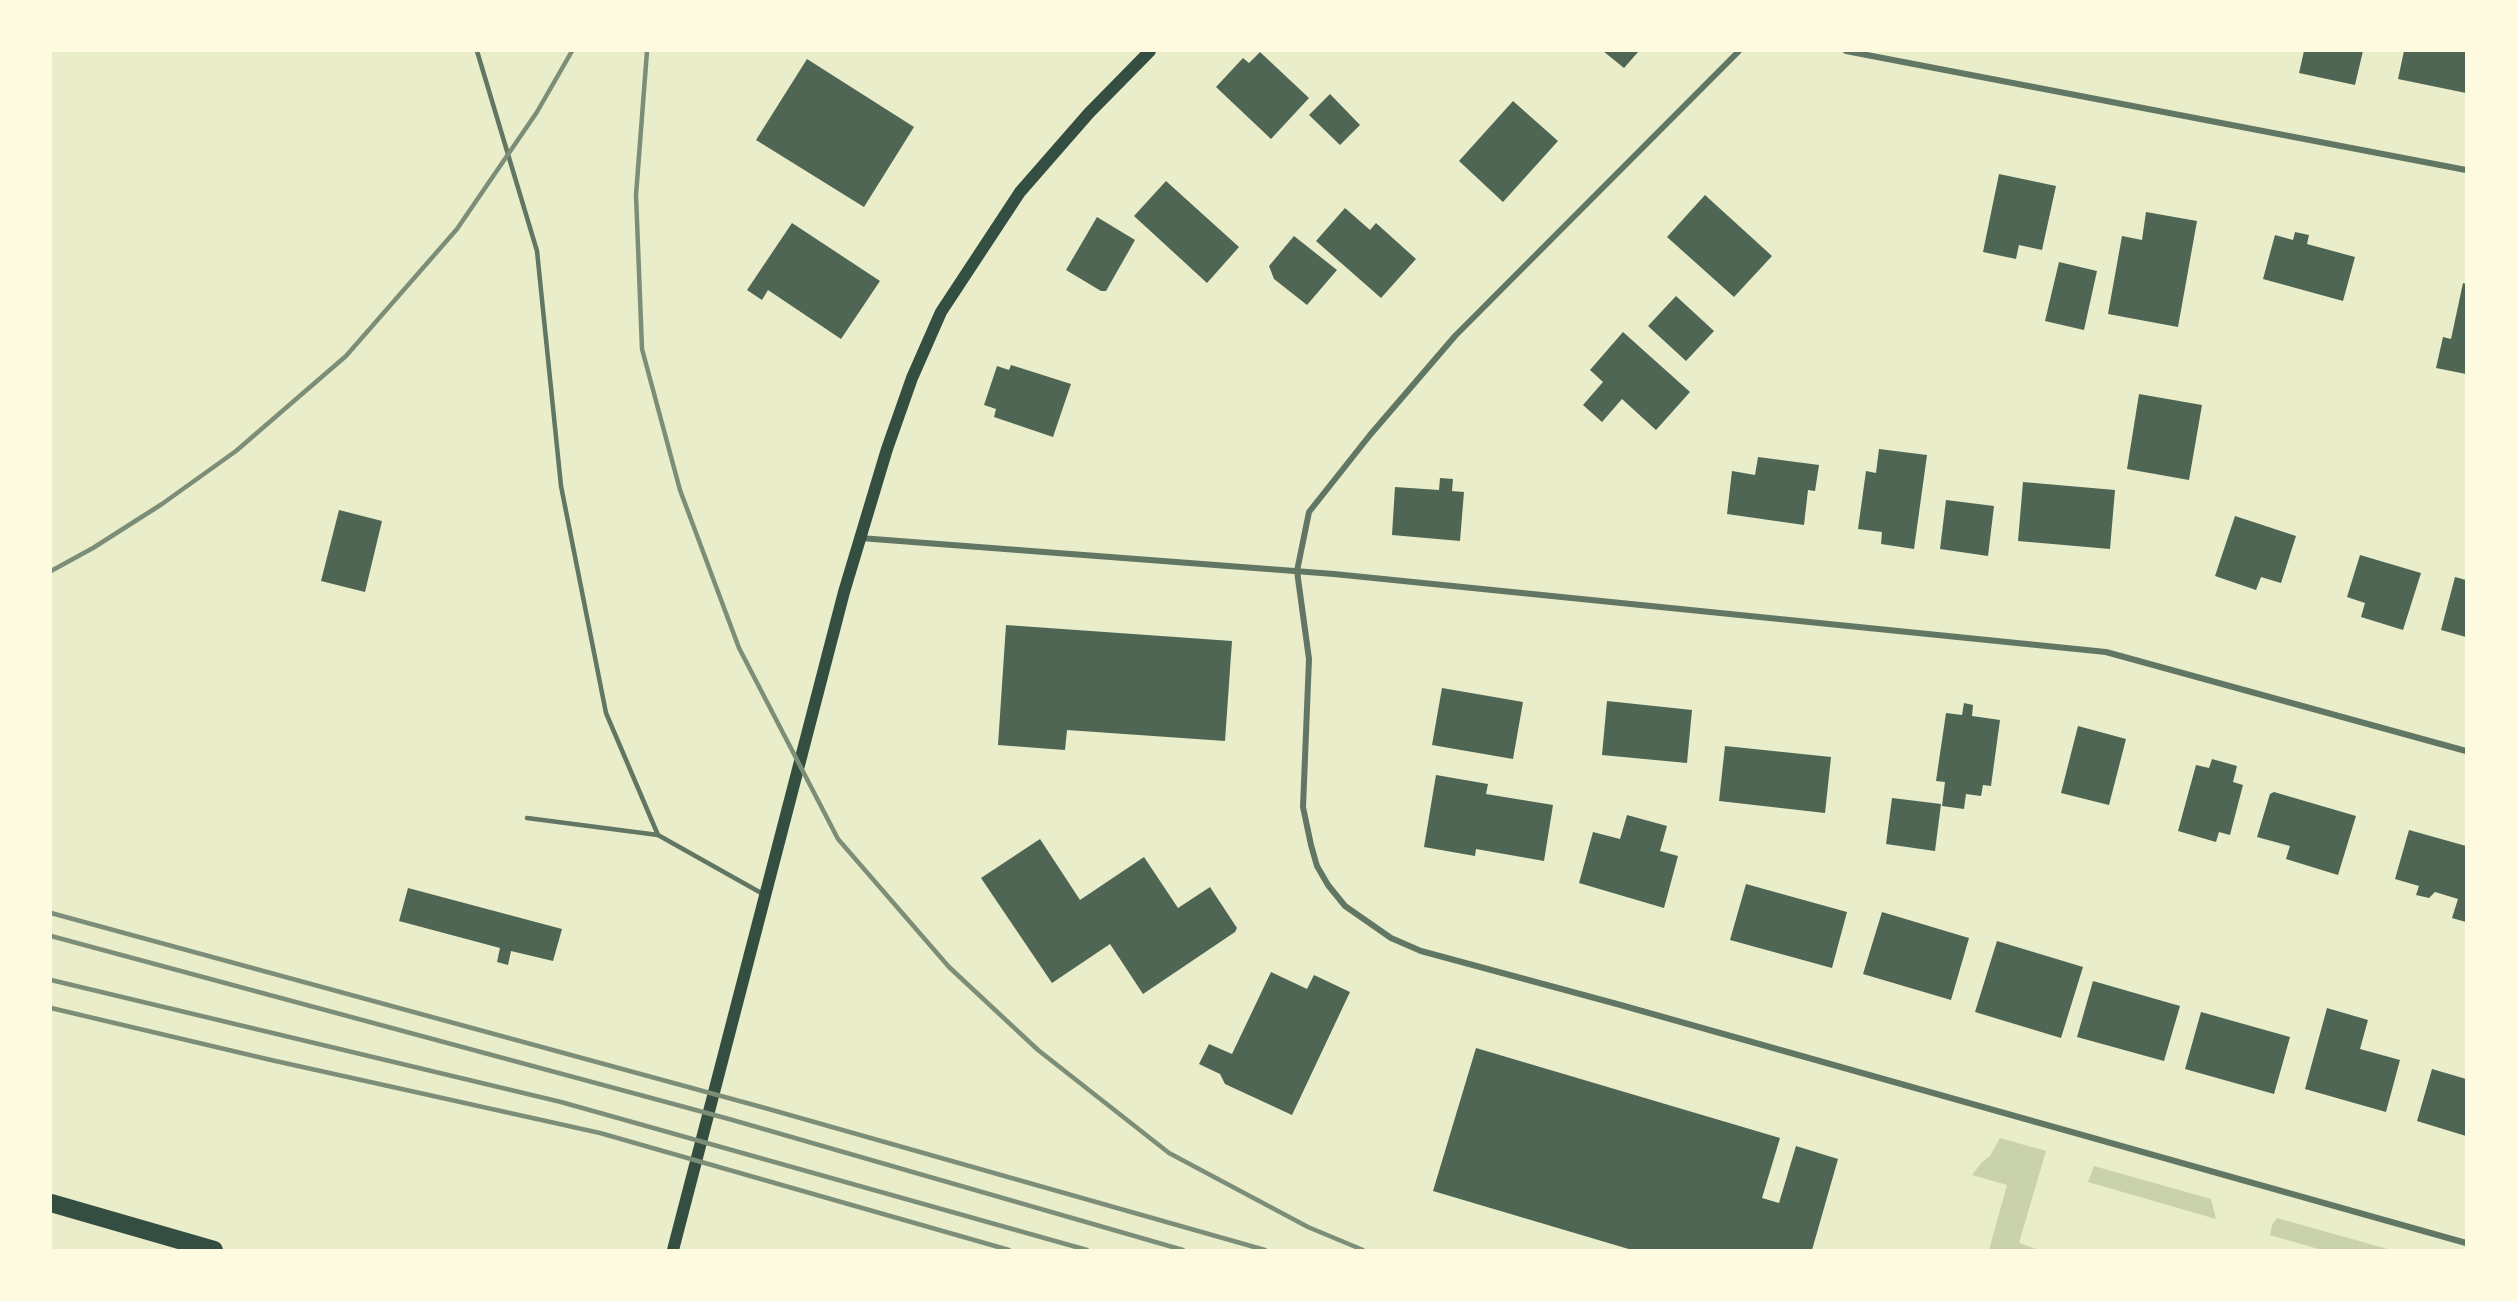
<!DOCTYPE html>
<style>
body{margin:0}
#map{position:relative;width:2517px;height:1301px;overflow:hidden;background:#e9edc9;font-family:"Roboto Condensed",sans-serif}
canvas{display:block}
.frame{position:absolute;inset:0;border:52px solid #fefae0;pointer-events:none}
</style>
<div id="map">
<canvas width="2517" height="1301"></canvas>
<div class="frame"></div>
</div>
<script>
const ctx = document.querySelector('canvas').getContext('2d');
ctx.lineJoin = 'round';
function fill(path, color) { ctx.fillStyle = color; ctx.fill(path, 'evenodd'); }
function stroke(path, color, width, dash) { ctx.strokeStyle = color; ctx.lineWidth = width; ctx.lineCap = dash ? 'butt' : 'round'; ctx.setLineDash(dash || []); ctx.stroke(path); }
const green = new Path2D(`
 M2000,1138l46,13 -27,92 20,7h-50l18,-65 -35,-10 9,-12 9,-7z
 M2094,1166l117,33 5,20 -128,-37z
 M2277,1218l114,32h-69l-52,-15 2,-10z`);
const building = new Path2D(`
 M1603,51h36l-15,17z
 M2304,51h59l-8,34 -56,-12z
 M2404,51h62v42l-68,-14z
 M1260,52l49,46 -38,41 -55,-52 27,-29 6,5z
 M807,59l107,68 -50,80 -108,-67z
 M1330,94l30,31 -20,20 -31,-30z
 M1513,101l45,40 -55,61 -44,-41z
 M1999,174l57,12 -14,64 -23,-5 -3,14 -33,-7z
 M1166,181l73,66 -32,36 -73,-67z
 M1705,195l67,61 -38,41 -67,-60z
 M1345,208l25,22 6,-7 40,36 -35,39 -65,-57z
 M2146,212l51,9 -19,106 -70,-13 14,-78 20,4z
 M1097,217l38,23 -29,51h-5l-35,-21z
 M792,223l88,58 -39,58 -73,-49 -6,10 -15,-10z
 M2295,232l14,3 -2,9 48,13 -12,44 -80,-22 12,-44 18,5z
 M1294,236l43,34 -30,35 -33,-26 -5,-13z
 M2059,262l38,9 -13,59 -39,-9z
 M2463,283l3,1v90l-30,-6 7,-31 8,2z
 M1676,296l38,35 -28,30 -38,-35z
 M1623,332l67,60 -34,38 -34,-31 -20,23 -19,-17 20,-23 -13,-12z
 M1011,365l60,19 -18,53 -59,-20 2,-8 -12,-4 13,-39 12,4z
 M2139,394l63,11 -13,75 -62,-11z
 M1879,449l48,6 -13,94 -33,-5 1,-12 -24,-3 8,-58 10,2z
 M1758,457l61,8 -4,26 -7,-1 -4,35 -77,-11 5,-43 23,4z
 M1440,478l13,1 -1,12 12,1 -4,49 -68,-6 3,-48 44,3z
 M2023,482l92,8 -5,59 -92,-8z
 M1946,500l48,6 -6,50 -48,-7z
 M339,510l43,11 -17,71 -44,-11z
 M2235,516l61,20 -15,47 -20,-6 -5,13 -41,-14z
 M2360,555l61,18 -18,57 -42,-13 4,-14 -18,-6z
 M2455,577l11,3v57l-25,-7z
 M1006,625l226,16 -7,100 -158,-11 -2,20 -67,-5z
 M1442,688l81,14 -10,57 -81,-14z
 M1607,701l85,9 -5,53 -85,-8z
 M1964,703l9,2 -1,11 28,4 -9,66 -8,-1 -2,11 -15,-2 -2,15 -22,-3 3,-24 -9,-1 10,-68 16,2z
 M2078,726l48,13 -17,66 -48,-12z
 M1725,746l106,11 -6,56 -106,-12z
 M2212,759l25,7 -4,16 10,3 -13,50 -11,-3 -3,10 -38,-11 18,-66 13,3z
 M1436,775l52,9 -2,10 67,11 -9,56 -68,-12 -1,7 -51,-9z
 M2274,792l82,24 -18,59 -52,-16 4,-13 -33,-9 13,-43z
 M1892,798l49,6 -6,47 -49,-7z
 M1627,815l40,11 -7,25 18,5 -14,52 -85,-25 14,-51 27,7z
 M2409,830l57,16v76l-14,-4 6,-19 -23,-7 -6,6 -13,-3 3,-9 -24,-7z
 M1040,839l40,61 64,-43 34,51 32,-21 27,41 -2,4 -92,62 -33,-50 -58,39 -71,-105z
 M1746,884l101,28 -15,56 -102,-28z
 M408,888l154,41 -9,32 -42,-10 -3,14 -11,-3 3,-14 -101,-27z
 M1882,912l87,26 -18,62 -88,-26z
 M1997,941l86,26 -22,71 -86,-26z
 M1271,972l36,17 7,-14 36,17 -58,123 -67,-31 -5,-10 -21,-10 10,-20 23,10z
 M2093,981l87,25 -16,55 -87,-24z
 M2327,1008l41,12 -8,29 40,11 -14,52 -81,-23z
 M2201,1012l89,25 -16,57 -89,-25z
 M1476,1048l304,90 -18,60 17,5 17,-57 42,13 -26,91h-180l-199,-59z
 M2432,1069l34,10v57l-49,-15z`);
const service = new Path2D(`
 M477,51l60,200 24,235 45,227 52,122 105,59
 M527,818l131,17`);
const minor = new Path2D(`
 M1739,51l-284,285 -85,99 -61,77 -12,59 12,88 -6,148 8,38 6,21 11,19 17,21 46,32 30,13 196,53 849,239
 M1846,51l620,119
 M860,538l474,36 772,78 360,99`);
const secondary = new Path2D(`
 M673,1250l171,-658 43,-143 25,-71 29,-66 79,-120 69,-79 61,-62`);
const motorway = new Path2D(`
 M51,1203l163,47`);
const rail = new Path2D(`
 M647,51l-11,144 6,154 38,141 59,158 99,191 111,128 89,83 131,103 139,74 55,23
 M51,571l42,-23 69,-44 74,-53 110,-95 111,-127 80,-117 35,-61
 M51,913l714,195 500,142
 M51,936l678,183 454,131
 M51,980l510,122 526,148
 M51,1008l220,52 329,73 409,117`);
fill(green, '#cad2ad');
fill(building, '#4f6655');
stroke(service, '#617663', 4.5);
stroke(minor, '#617663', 6);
stroke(secondary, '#344e41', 12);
stroke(motorway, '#344e41', 18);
stroke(rail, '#7c8e77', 4.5);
</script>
